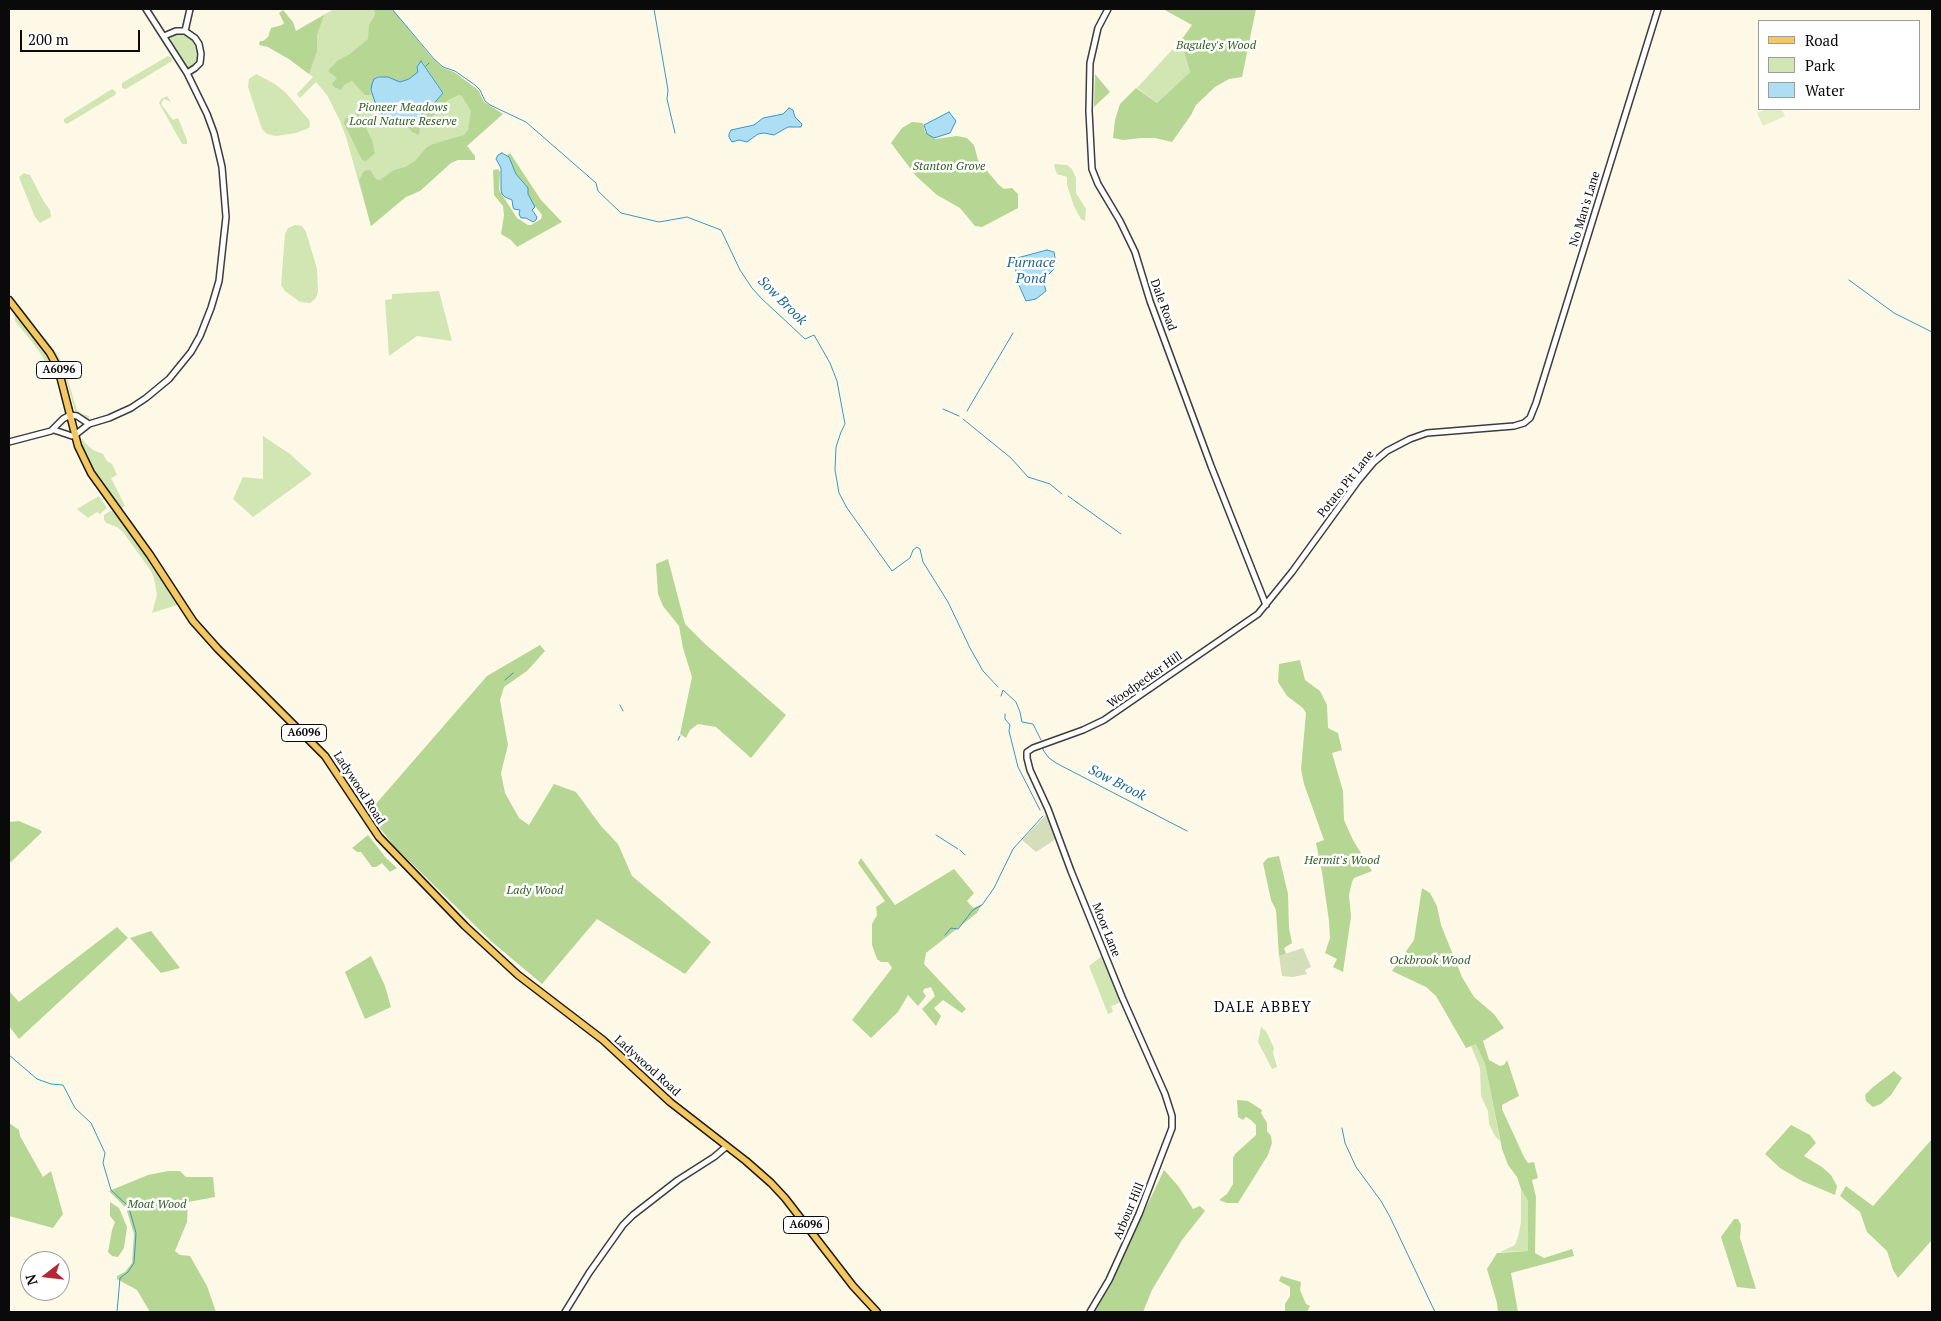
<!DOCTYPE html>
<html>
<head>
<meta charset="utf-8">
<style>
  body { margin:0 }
  #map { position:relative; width:1941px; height:1321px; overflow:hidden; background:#fef8e7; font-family:"PT Serif",serif }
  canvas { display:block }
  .frame { position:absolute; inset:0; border:10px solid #0a0a0a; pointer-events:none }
  .legend { position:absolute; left:1758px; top:20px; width:162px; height:90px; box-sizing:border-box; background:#fff; border:1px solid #9d9d9d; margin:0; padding:6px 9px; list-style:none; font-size:15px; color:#0a0a0a }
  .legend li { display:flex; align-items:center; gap:10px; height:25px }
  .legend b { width:25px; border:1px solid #9d9d9d }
  .north { position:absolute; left:20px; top:1251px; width:50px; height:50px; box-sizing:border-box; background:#fff; border:1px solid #9d9d9d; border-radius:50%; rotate:254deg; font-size:14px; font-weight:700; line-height:20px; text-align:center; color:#0a0a0a }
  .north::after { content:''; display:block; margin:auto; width:18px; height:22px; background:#b52737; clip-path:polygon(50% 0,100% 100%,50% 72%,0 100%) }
  .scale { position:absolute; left:20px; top:30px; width:120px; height:22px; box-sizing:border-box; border:2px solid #0a0a0a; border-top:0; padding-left:6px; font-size:15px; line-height:18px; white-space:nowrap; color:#0a0a0a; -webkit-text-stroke:4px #fff; paint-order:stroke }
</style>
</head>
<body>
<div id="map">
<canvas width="1941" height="1321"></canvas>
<div class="frame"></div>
<ul class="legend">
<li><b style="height:6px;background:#f5c760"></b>Road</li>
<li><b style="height:14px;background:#d1e6b3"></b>Park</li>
<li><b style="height:14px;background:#addef4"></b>Water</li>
</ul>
<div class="north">N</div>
<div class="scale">200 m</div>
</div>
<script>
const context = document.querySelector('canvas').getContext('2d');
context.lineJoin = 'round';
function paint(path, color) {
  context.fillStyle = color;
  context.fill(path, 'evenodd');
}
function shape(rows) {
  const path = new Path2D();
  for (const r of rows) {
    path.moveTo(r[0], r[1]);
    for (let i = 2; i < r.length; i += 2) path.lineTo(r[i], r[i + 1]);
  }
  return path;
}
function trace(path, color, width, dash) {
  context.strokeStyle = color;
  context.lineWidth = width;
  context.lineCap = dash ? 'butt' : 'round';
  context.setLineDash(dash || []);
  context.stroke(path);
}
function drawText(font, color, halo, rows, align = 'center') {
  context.font = font + ' "PT Serif",serif';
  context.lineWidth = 5;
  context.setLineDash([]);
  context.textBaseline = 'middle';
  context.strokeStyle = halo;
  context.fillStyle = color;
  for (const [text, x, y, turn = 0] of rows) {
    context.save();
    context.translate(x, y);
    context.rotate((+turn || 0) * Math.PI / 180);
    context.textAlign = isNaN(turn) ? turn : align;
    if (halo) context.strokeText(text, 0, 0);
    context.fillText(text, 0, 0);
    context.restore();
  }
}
const green = shape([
  [334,9,392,9,432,58,443,68,454,72,478,90,484,102,501,113,371,226,346,137,340,121,327,95,316,82,300,98,297,94,313,77,289,59,268,47],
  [179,33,191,37,199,49,198,62,194,68,190,69,185,67,170,42,171,35],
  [1182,39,1182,45,1190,72,1157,103,1137,88],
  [168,56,172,58,172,61,126,89,122,88,122,83],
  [256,74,275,84,286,93,309,120,310,123,309,128,296,133,276,136,267,134,262,129,248,87,249,79],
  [112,89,116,92,115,95,67,124,64,122,64,119],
  [167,96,171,102,164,99,161,104,173,120,178,118,187,140,187,144,182,144,159,103,161,99],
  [1055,164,1067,165,1072,169,1076,178,1076,193,1086,209,1085,221,1081,219,1074,206,1067,185,1067,177,1057,174,1054,166],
  [24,173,30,175,44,202,50,210,51,217,40,223,35,217,24,190,19,177],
  [295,225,302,226,306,232,317,269,318,291,316,298,310,303,300,302,285,291,281,285,285,234,288,228],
  [439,291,452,341,417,336,389,356,385,300,392,299,392,294],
  [20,306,58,355,65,371,77,410,80,413,89,416,89,419,75,411,65,375,57,358,39,330,18,307],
  [15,314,49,359,55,371,56,377,52,376,42,356,33,343,15,321],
  [263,436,290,454,312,474,253,517,233,499,243,477,263,479],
  [83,438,84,442,93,450,103,454,107,461,112,464,117,475,111,478,125,506,120,509,90,468,81,445],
  [99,496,107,508,100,514,97,512,88,518,77,509],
  [110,511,114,511,118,515,180,604,152,613,157,595,154,578,151,571,123,532,117,527,106,523,104,520,104,515],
  [1102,956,1122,1002,1111,1006,1113,1012,1108,1014,1089,966],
  [1261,1027,1266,1031,1274,1048,1273,1053,1277,1067,1272,1069,1258,1042],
  [1476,1043,1485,1064,1500,1141,1495,1136,1489,1124,1488,1111,1481,1096,1480,1068,1471,1046],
  [1521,1189,1528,1201,1528,1251,1500,1252,1515,1245,1518,1237,1521,1222]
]);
const forest = shape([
  [374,9,392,9,432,58,443,68,454,72,478,90,484,102,503,114,467,146,475,156,475,160,458,160,451,163,420,191,406,197,371,226,359,180,364,171,370,170,376,179,380,180,394,170,405,167,415,161,427,147,433,144,464,135,468,130,471,111,462,96,459,95,448,100,432,117,428,119,420,127,419,135,412,132,406,124,415,120,422,115,444,93,422,61,417,66,418,72,409,79,399,82,388,77,378,76,374,79,370,91,371,95,365,95,352,81,345,84,341,90,334,87,332,84,337,78,328,71,337,61,350,54,368,39,369,25,375,15],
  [1163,9,1256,9,1242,77,1229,79,1215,87,1196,105,1191,115,1172,142,1155,138,1141,138,1124,140,1113,138,1115,120,1120,104,1136,88,1157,103,1190,72,1182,45,1182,39,1192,25],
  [283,10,293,22,296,31,324,15,317,35,317,51,309,74,289,59,268,47,259,45,260,41,263,41,268,37,271,28,282,25,284,23,279,13],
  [1095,74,1110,92,1094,107],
  [354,114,358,114,360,116,372,140,375,153,366,161,362,160,344,123,345,119],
  [912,122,923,123,925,132,935,139,957,136,967,138,974,145,978,160,998,184,1004,189,1012,188,1018,194,1018,208,982,227,975,226,960,208,937,195,916,176,891,143,902,128],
  [510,153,541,200,562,222,517,247,511,240,501,234,504,215,503,206,494,195,493,170,498,169,500,172,499,190,517,218,528,225,531,225,541,219,542,215,531,201,528,194,528,188,516,174,509,157,507,155],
  [668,559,685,624,704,643,786,715,751,758,716,727,698,724,690,730,686,738,680,734,692,677,683,648,679,626,663,606,658,594,656,564],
  [540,645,545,651,527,671,504,687,500,700,508,745,501,773,505,793,519,818,529,825,554,784,576,792,601,826,618,844,632,876,711,942,685,974,597,919,542,984,491,941,394,846,368,813,487,676],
  [1300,660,1305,680,1320,691,1327,705,1328,728,1338,733,1342,750,1332,753,1343,791,1344,820,1353,840,1372,871,1354,878,1352,882,1349,895,1351,917,1343,972,1333,967,1337,959,1325,953,1330,938,1329,921,1322,872,1316,843,1324,840,1304,784,1301,769,1306,713,1303,708,1287,696,1278,682,1279,664],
  [19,821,40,830,42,832,11,862,9,861,9,822],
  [368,835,386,858,397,868,390,872,382,863,376,867,372,867,361,852,357,852,352,848],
  [1279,856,1288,894,1289,928,1292,943,1284,948,1286,954,1279,956,1276,910,1271,900,1263,863,1268,858],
  [861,858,895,905,954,869,974,893,967,901,973,908,982,904,977,913,926,953,924,964,966,1009,962,1013,943,1000,934,1008,941,1016,936,1026,922,1009,935,996,931,987,924,989,923,992,926,996,918,1006,908,995,898,1012,871,1038,852,1020,892,968,888,962,881,962,877,959,872,945,872,924,877,915,876,907,885,901,858,863],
  [1422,888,1430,893,1437,906,1441,925,1462,977,1474,997,1494,1014,1504,1028,1483,1041,1489,1060,1500,1066,1504,1065,1507,1060,1519,1096,1502,1105,1502,1109,1524,1157,1528,1163,1534,1162,1538,1178,1532,1180,1536,1197,1535,1253,1544,1258,1572,1249,1574,1256,1511,1273,1518,1312,1498,1312,1497,1303,1487,1269,1497,1253,1528,1251,1528,1201,1521,1189,1517,1177,1508,1165,1502,1149,1485,1064,1476,1044,1466,1048,1436,996,1426,987,1392,971,1414,940],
  [117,927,128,938,19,1039,9,1026,9,991,19,1002],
  [151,931,180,968,161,973,130,938],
  [371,956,385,986,391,1007,365,1019,345,972],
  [1894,1071,1902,1078,1891,1095,1881,1104,1873,1107,1866,1101,1865,1095,1873,1087],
  [1237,1100,1248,1101,1262,1110,1261,1113,1267,1123,1267,1131,1271,1136,1272,1143,1268,1155,1238,1203,1227,1203,1219,1200,1227,1194,1233,1184,1233,1158,1235,1154,1256,1135,1256,1125,1251,1120,1246,1117,1243,1120,1238,1117],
  [9,1123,19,1130,20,1136,43,1177,51,1171,63,1214,53,1228,9,1216],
  [1791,1125,1810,1135,1816,1143,1804,1156,1822,1167,1831,1175,1837,1186,1835,1195,1802,1181,1780,1168,1765,1154],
  [1932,1139,1932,1240,1898,1278,1893,1270,1887,1251,1867,1232,1860,1212,1840,1196,1846,1186,1873,1206],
  [1164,1170,1179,1187,1193,1209,1200,1206,1205,1211,1182,1240,1152,1290,1143,1312,1092,1312,1113,1277],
  [168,1171,180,1171,186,1177,213,1177,215,1197,188,1202,187,1222,175,1251,180,1255,190,1256,207,1286,216,1312,150,1312,137,1290,117,1279,117,1276,125,1272,132,1263,134,1234,126,1208,109,1191,148,1175],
  [110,1202,119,1208,127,1227,124,1248,118,1257,112,1256,108,1252,112,1230,115,1222,110,1216],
  [1734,1219,1738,1219,1741,1225,1740,1238,1756,1289,1737,1287,1721,1237],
  [1281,1276,1301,1282,1300,1290,1306,1304,1310,1306,1307,1312,1285,1312,1285,1304,1290,1296,1290,1287,1279,1281]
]);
const cemetery = shape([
  [1046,815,1056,839,1036,852,1022,840],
  [1303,948,1311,967,1305,970,1307,974,1293,977,1282,976,1279,956]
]);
const pitch = shape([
  [1766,109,1781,109,1785,116,1763,126,1757,113]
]);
const water = shape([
  [421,61,443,93,431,107,415,120,403,124,391,124,383,116,378,104,375,102,371,90,372,84,374,79,378,77,388,77,400,82,409,79,418,72,417,67,421,61],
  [789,108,793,110,795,117,802,124,801,127,788,127,774,135,764,133,758,134,747,142,739,140,732,142,729,137,729,134,731,130,754,125,763,118,783,114,789,108],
  [949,112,956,121,950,133,934,138,927,134,924,125,949,112],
  [502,153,509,157,516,174,528,188,528,194,535,207,532,210,537,217,536,220,533,222,526,218,521,218,519,214,520,210,514,209,513,207,512,200,505,197,502,194,501,190,501,168,496,159,498,155,502,153],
  [1047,250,1054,252,1056,263,1055,268,1043,280,1046,291,1036,299,1026,301,1017,281,1015,263,1017,258,1047,250]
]);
const stream = shape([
  [392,9,434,59,443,67,455,71,475,85,480,90,485,101,490,105,526,122,596,183,598,191,621,213,659,222,687,217,721,230,740,270,752,288,761,298,805,339,814,335,830,363,837,381,845,424,841,432,836,447,835,470,839,493,847,508,892,571,910,558,913,550,917,547,920,549,923,562,948,602,970,648,983,671,998,687],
  [654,9,668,90,667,99,675,133],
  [426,66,429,63],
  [1849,280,1894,313,1932,332],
  [943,409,959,416],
  [967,411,1013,333],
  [963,419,1011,458,1028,477,1050,484,1062,494],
  [1068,496,1121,534],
  [505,680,513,673],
  [1001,696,1003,690,1016,702,1020,712,1022,722,1033,724,1041,740],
  [620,705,623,711],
  [1005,714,1005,719,1010,725,1009,731,1018,767,1040,810],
  [678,740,680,736],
  [1043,747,1043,750,1049,758,1056,763,1187,831],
  [936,835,958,849],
  [960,850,965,855],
  [945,935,951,928,958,929,973,910,982,905,994,888,1013,849,1043,816],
  [9,1055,37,1079,51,1084,63,1085,75,1108,91,1123,105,1153,103,1163,111,1190,128,1206,131,1215,136,1233,134,1263,128,1272,120,1278,117,1312],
  [1342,1128,1345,1143,1356,1167,1381,1201,1390,1217,1435,1312]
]);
const tertiary = shape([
  [1108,9,1098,28,1090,63,1089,111,1092,169,1098,184,1120,221,1135,252,1150,301,1211,466,1266,605],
  [185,31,190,9],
  [164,36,176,31,185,31,195,38,199,44,201,54,200,63,195,68,187,73],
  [54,430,72,436,75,435,89,424,109,418,131,408,146,398,169,379,191,352,200,336,211,308,219,281,226,217,222,167,214,133,207,114,187,73,146,9],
  [9,442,51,431,63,419,70,415,77,416,89,424],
  [565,1312,589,1273,623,1225,633,1215,678,1180,714,1157,727,1146],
  [1090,1312,1109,1280,1139,1214,1172,1128,1172,1116,1165,1094,1122,997,1071,871,1048,809,1030,770,1027,758,1027,752,1033,748,1083,730,1104,720,1258,614,1292,572,1358,481,1374,462,1387,451,1410,439,1427,433,1514,426,1524,423,1530,418,1536,403,1658,9]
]);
const primary = shape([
  [9,300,50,353,58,368,78,446,91,473,150,555,193,621,218,649,325,756,379,837,465,926,518,975,603,1040,670,1102,746,1161,771,1183,785,1198,853,1286,877,1312]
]);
const shields = [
  [59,370,45],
  [304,733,45],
  [806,1225,45]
];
const shieldNames = [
  ["A6096",59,370],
  ["A6096",304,733],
  ["A6096",806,1225]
];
const parkNames = [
  ["Baguley's Wood",1216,46],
  ["Pioneer Meadows",403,108],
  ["Local Nature Reserve",403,122],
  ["Stanton Grove",949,167],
  ["Hermit's Wood",1342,861],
  ["Lady Wood",535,891],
  ["Ockbrook Wood",1430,961],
  ["Moat Wood",157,1205]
];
const streetNames = [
  ["No Man's Lane",1585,209,-73],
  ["Dale Road",1163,305,70],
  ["Potato Pit Lane",1346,484,-51],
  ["Woodpecker Hill",1145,680,-35],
  ["Ladywood Road",359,788,57],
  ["Moor Lane",1106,930,68],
  ["Ladywood Road",647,1066,42],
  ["Arbour Hill",1129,1211,-67]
];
const waterNames = [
  ["Furnace",1031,263],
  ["Pond",1031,279],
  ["Sow Brook",782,301,45],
  ["Sow Brook",1117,783,27]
];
const quarterNames = [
  ["DALE ABBEY",1263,1008]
];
paint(green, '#d1e6b3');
paint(forest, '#b6d793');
paint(cemetery, '#d4debb');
paint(pitch, '#e2eec4');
paint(water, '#addef4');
trace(water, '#3798c9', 1);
trace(stream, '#3798c9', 1);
trace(tertiary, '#3d3d3d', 8);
trace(primary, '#1b1b1b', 9);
trace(tertiary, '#fff', 5);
trace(primary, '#f5c760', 6);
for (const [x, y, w] of shields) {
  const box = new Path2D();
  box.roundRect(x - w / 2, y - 8.5, w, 17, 4);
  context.fillStyle = '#fff';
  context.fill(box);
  trace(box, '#0a0a0a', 1);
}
drawText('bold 11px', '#0a0a0a', null, shieldNames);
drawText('italic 12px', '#2f5e1d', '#fff', parkNames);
drawText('12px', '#0a0a0a', '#fff', streetNames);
drawText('italic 14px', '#186796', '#fff', waterNames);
context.letterSpacing = '1px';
drawText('15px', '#0a0a0a', '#fff', quarterNames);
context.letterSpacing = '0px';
</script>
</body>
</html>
